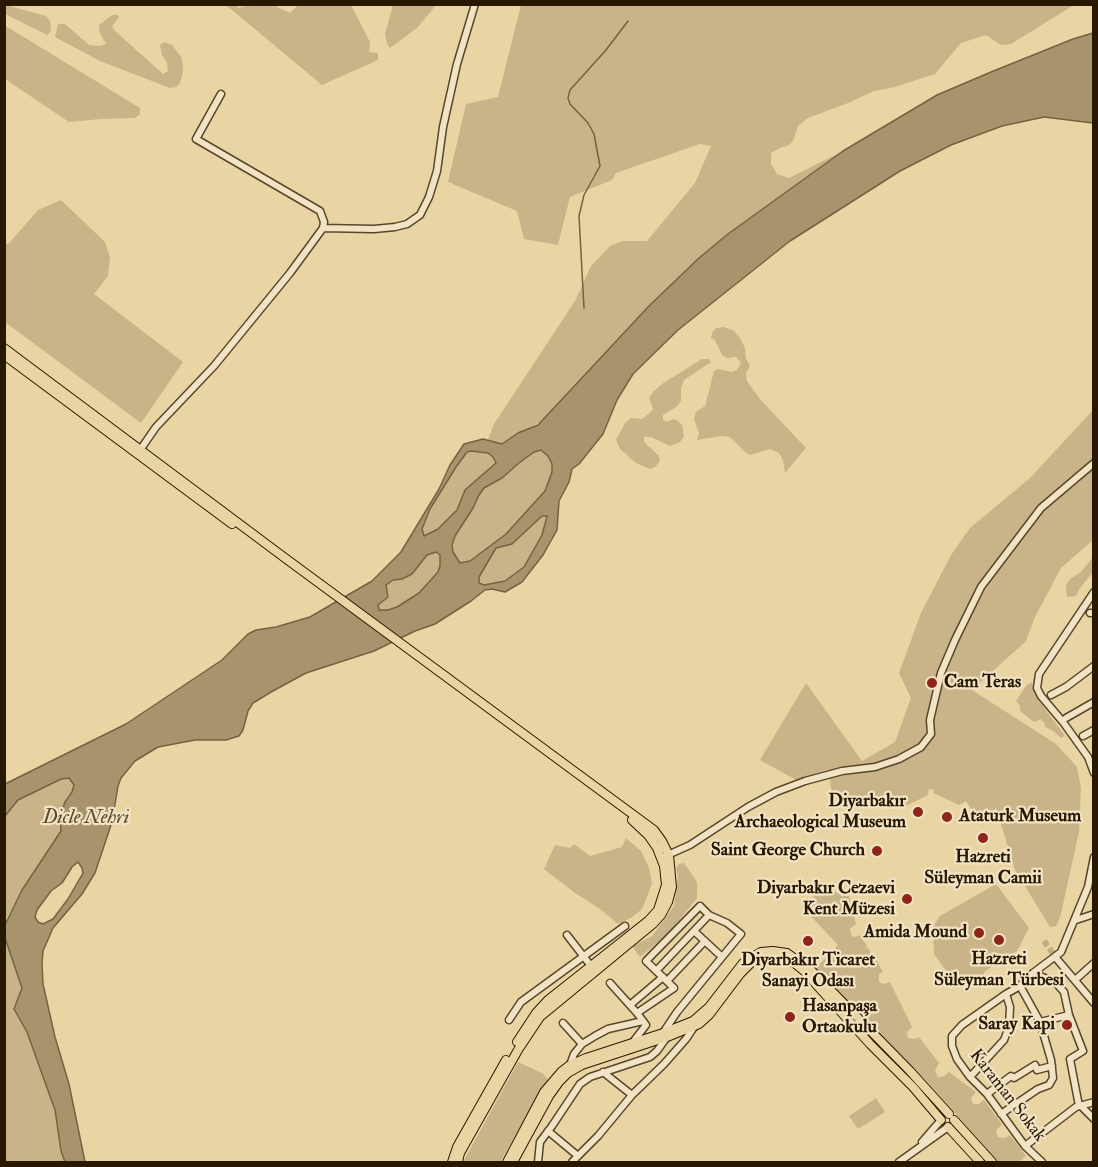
<!DOCTYPE html>
<html>
<head>
<meta charset="utf-8">
<style>
  body { margin:0 }
  #map { position:relative; width:1098px; height:1167px; overflow:hidden; background:#e9d4a4; font-family:"IM FELL Double Pica",serif }
  canvas { display:block }
  .frame { position:absolute; inset:0; border:6px solid #281701; pointer-events:none }
</style>
</head>
<body>
<div id="map">
<canvas width="1098" height="1167"></canvas>
<div class="frame"></div>
</div>
<script>
const context = document.querySelector('canvas').getContext('2d');
context.lineJoin = 'round';
function paint(path, color) {
  context.fillStyle = color;
  context.fill(path, 'evenodd');
}
function shape(rows) {
  const path = new Path2D();
  for (const r of rows) {
    path.moveTo(r[0], r[1]);
    for (let i = 2; i < r.length; i += 2) path.lineTo(r[i], r[i + 1]);
  }
  return path;
}
function trace(path, color, width, dash) {
  context.strokeStyle = color;
  context.lineWidth = width;
  context.lineCap = dash ? 'butt' : 'round';
  context.setLineDash(dash || []);
  context.stroke(path);
}
function drawText(font, color, halo, rows, align = 'center') {
  context.font = font + ' "IM FELL Double Pica",serif';
  context.lineWidth = 4.5;
  context.setLineDash([]);
  context.textBaseline = 'middle';
  context.strokeStyle = halo;
  context.fillStyle = color;
  for (const [text, x, y, turn = 0] of rows) {
    context.save();
    context.translate(x, y);
    context.rotate((+turn || 0) * Math.PI / 180);
    context.textAlign = isNaN(turn) ? turn : align;
    if (halo) context.strokeText(text, 0, 0);
    context.fillText(text, 0, 0);
    context.restore();
  }
}
const green = shape([
  [6,5,46,16,50,21,51,31,47,35,5,14],
  [226,5,235,5,239,8,248,5,273,5,290,13,298,5,351,5,370,42,369,52,378,53,378,60,322,85],
  [393,5,435,5,432,10,417,28,390,48,387,44,385,34],
  [521,5,1074,5,1011,44,1001,45,986,35,961,43,935,74,895,87,874,91,848,103,808,118,798,126,793,141,789,145,780,148,771,153,771,164,777,174,789,178,843,151,728,234,699,258,649,306,543,420,502,444,488,440,494,424,575,301,591,266,610,246,623,241,647,241,695,183,711,146,700,144,616,173,612,180,570,197,558,245,524,239,517,211,448,182,466,104,498,97],
  [112,15,118,15,119,17,112,26,114,30,163,74,168,71,167,63,162,55,160,45,164,42,172,45,182,58,183,71,180,83,176,87,170,88,100,61,55,37,58,24,65,24,89,45,100,46,106,44,99,31,99,25],
  [4,25,140,108,140,114,135,118,101,119,69,122,5,79],
  [61,200,105,242,110,257,108,276,94,294,183,362,141,423,5,322,5,245,10,242,38,210],
  [724,327,734,331,740,338,745,348,746,359,750,366,746,373,747,381,759,398,806,448,785,473,783,460,779,453,770,449,750,455,745,452,730,437,722,436,697,440,699,433,694,419,696,412,705,406,714,371,718,369,731,372,737,370,741,363,736,357,727,358,722,355,715,340,711,338,712,333,716,328],
  [702,359,709,359,711,362,684,380,681,388,681,401,676,407,663,415,663,420,667,422,673,419,677,420,682,425,684,437,680,442,670,446,651,437,644,437,644,442,659,456,660,461,655,467,650,469,636,463,620,449,616,440,625,423,631,418,642,419,652,411,653,408,649,398,653,392,662,384],
  [1093,410,1093,540,1061,568,1034,619,1026,641,972,690,1056,744,1077,767,1081,788,1079,832,1060,918,1056,926,1050,927,1015,870,996,808,978,820,966,801,959,805,933,793,934,790,929,789,928,795,904,807,849,806,831,789,829,769,796,780,760,760,806,683,862,761,895,742,911,698,899,673,921,613,951,555,970,528,1030,478],
  [541,450,548,456,552,464,552,472,545,491,506,534,470,561,459,563,453,552,452,545,455,536,473,508,479,495,484,488,502,478,519,463,534,452],
  [471,451,488,453,493,457,496,463,465,490,457,510,442,526,424,536,422,529,430,509,456,467,467,452],
  [546,515,542,535,531,557,518,573,505,581,484,585,479,583,479,577,496,548,512,544,542,516],
  [436,552,440,555,440,566,438,572,419,593,397,607,388,610,379,610,377,605,388,597,386,585,393,580,402,579,412,574,427,555],
  [1093,557,1093,572,1080,588,1076,596,1067,597,1066,585,1070,579,1081,572],
  [1032,682,1034,691,1039,701,1065,736,1061,738,1052,730,1045,727,1045,724,1041,719,1034,722,1020,711,1020,706,1016,701,1026,686],
  [69,778,74,785,72,792,65,802,60,817,61,831,54,844,35,869,7,918,5,925,5,816,18,800,61,779],
  [626,838,641,851,649,868,652,884,642,909,631,918,618,924,600,909,575,893,544,869,555,845,570,848,574,844,590,856,622,847],
  [684,863,697,882,697,898,668,934,640,957,632,946,652,936,674,906,678,876,676,868,679,864],
  [823,884,842,896,849,896,856,924,850,929,851,935,854,937,860,935,867,946,865,948,868,948,875,959,874,960,877,961,883,972,879,974,879,982,883,984,890,982,912,1027,907,1032,908,1038,915,1039,919,1037,939,1063,935,1071,938,1077,944,1076,949,1072,976,1092,971,1098,973,1104,979,1104,984,1100,1002,1124,996,1131,998,1137,1005,1138,1010,1135,1026,1156,1019,1162,998,1162,930,1085,815,969,838,945,807,912,816,901,813,897,816,893,820,897,825,890,822,886],
  [996,884,1029,928,1017,951,985,971,979,984,953,980,934,954,933,927,940,916],
  [4,935,22,988,20,999,15,1004,16,1013,27,1032,55,1110,61,1151,65,1162,5,1162],
  [518,1062,542,1073,548,1079,500,1162,463,1162],
  [876,1098,885,1112,858,1129,849,1116]
]);
const water = shape([
  [1093,33,1093,123,1044,117,1002,126,951,145,900,171,790,241,678,330,633,374,617,400,603,434,579,464,572,469,569,482,559,501,557,530,543,555,522,582,505,592,492,589,485,590,471,601,435,624,415,631,374,651,306,673,271,692,253,703,248,711,243,730,239,736,226,740,195,740,158,747,135,761,121,778,118,786,112,822,95,873,82,894,53,928,43,951,42,964,43,984,55,1037,69,1084,85,1162,65,1162,61,1151,55,1110,27,1032,14,1009,22,988,4,935,5,925,22,890,61,831,60,817,65,802,72,792,74,785,69,778,61,779,18,800,5,816,5,784,126,724,222,660,248,634,256,630,276,627,310,617,372,581,401,552,439,489,450,465,464,444,483,439,502,444,518,433,538,425,649,306,699,258,728,234,843,151,937,95,991,72,1073,39,1093,33],
  [541,450,548,456,552,464,552,472,545,491,506,534,470,561,460,563,453,552,452,545,455,536,473,508,479,495,484,488,502,478,519,463,534,452,541,450],
  [471,451,488,453,493,457,496,463,465,490,457,510,438,529,424,536,422,529,430,509,456,467,467,452,471,451],
  [542,516,547,516,542,535,524,567,505,581,484,585,479,583,479,577,496,548,512,544,542,516],
  [436,552,440,555,440,566,438,572,419,593,397,607,388,610,379,610,378,605,388,597,386,585,393,580,402,579,412,574,427,555,436,552],
  [78,862,82,868,83,873,68,899,53,919,43,924,38,922,35,917,37,910,51,891,62,883,72,867,78,862]
]);
const stream = shape([
  [584,308,579,216,584,195,600,166,594,134,588,123,570,104,568,98,570,90,606,50,628,21]
]);
const minorTunnel = shape([
  [1044,941,1056,958]
]);
const minor = shape([
  [323,228,374,229,395,227,407,224,420,215,429,197,437,171,443,127,457,64,475,4],
  [138,453,156,427,214,366,290,273,323,228,324,222,320,211,196,139,221,94],
  [1094,592,1039,674,1037,688,1041,696,1063,722,1088,757,1094,773],
  [1090,613,1094,613],
  [1051,695,1066,687,1094,666],
  [1066,718,1094,702],
  [1083,736,1094,730],
  [661,858,690,845,748,807,776,792,805,781,842,771,875,767,899,759,921,747,931,734,930,720,941,673,955,640,981,587,1041,508,1094,463],
  [1076,920,1094,914],
  [694,931,722,957],
  [567,935,591,966],
  [1056,958,1094,1003],
  [656,971,709,915],
  [1033,973,1056,983,1064,992,1069,1015,1083,1051,1070,1059,1079,1106],
  [1075,980,1094,963],
  [667,981,705,941],
  [610,983,637,1013,646,1025,633,1042],
  [630,1005,663,977],
  [637,1013,674,988,646,961,700,906,709,915,727,923,741,934,677,1012,663,1033],
  [509,1020,521,1002,625,926],
  [1040,1022,1069,1015],
  [563,1023,582,1044],
  [570,1065,574,1054,582,1044,595,1036,608,1029,643,1021],
  [603,1072,632,1095],
  [970,1077,1004,1040,1009,1027,1010,1007,1006,994],
  [987,1094,1011,1076,1014,1078,1035,1065,1037,1070,1052,1066],
  [1081,1106,1094,1119],
  [1001,1114,1038,1089,1049,1085,1053,1078,1051,1060,1040,1022,1020,986],
  [548,1131,578,1156],
  [922,1142,941,1120],
  [1025,1146,1076,1107,1094,1102],
  [538,1162,540,1142,552,1126,580,1084,590,1077,650,1057,657,1051,667,1037],
  [572,1162,598,1136,632,1095,664,1064,686,1039,694,1027],
  [899,1162,948,1127],
  [1042,1162,1025,1146,987,1094,970,1077,957,1059,952,1046,952,1036,962,1025,1006,994,1020,986,1033,973,1061,952,1088,887,1094,857]
]);
const major = shape([
  [4,348,285,558,654,830,662,841,669,855,672,887,668,902,661,915,653,924,540,1017,518,1050,460,1153,458,1162],
  [4,355,232,524],
  [517,1042,536,1013,548,1000,648,921,658,910,666,885,664,866,657,848,648,835,632,820],
  [954,1120,992,1162],
  [948,1127,980,1162],
  [452,1162,457,1147,506,1060],
  [507,1162,544,1092,561,1072,570,1065,586,1058,663,1033,693,1021,709,1007,743,963,761,952,773,951,787,953,811,970,910,1071,949,1114],
  [513,1162,549,1096,559,1082,568,1073,582,1065,667,1037,699,1024,709,1015,740,974,751,963,761,958,773,956,793,962,804,971,870,1044,913,1087,941,1120]
]);
const markers = [
  [932,683,6,"#8f2418"],
  [918,812,6,"#8f2418"],
  [947,817,6,"#8f2418"],
  [983,838,6,"#8f2418"],
  [877,851,6,"#8f2418"],
  [907,899,6,"#8f2418"],
  [979,933,6,"#8f2418"],
  [999,940,6,"#8f2418"],
  [808,941,6,"#8f2418"],
  [790,1017,6,"#8f2418"],
  [1067,1025,6,"#8f2418"]
];
const poiNames = [
  ["Cam Teras",944,683,"left"],
  ["Diyarbakır",906,802],
  ["Archaeological Museum",906,823],
  ["Ataturk Museum",959,817,"left"],
  ["Saint George Church",865,851],
  ["Hazreti",983,858,"center"],
  ["Süleyman Camii",983,879,"center"],
  ["Diyarbakır Cezaevi",895,889],
  ["Kent Müzesi",895,910],
  ["Amida Mound",967,933],
  ["Hazreti",999,960,"center"],
  ["Süleyman Türbesi",999,981,"center"],
  ["Diyarbakır Ticaret",808,961,"center"],
  ["Sanayi Odası",808,982,"center"],
  ["Hasanpaşa",802,1007,"left"],
  ["Ortaokulu",802,1028,"left"],
  ["Saray Kapi",1055,1025]
];
const streetNames = [
  ["Karaman Sokak",1007,1096,52]
];
const waterNames = [
  ["Dicle Nehri",86,819]
];
paint(green, '#c8b488');
paint(water, '#a7946d');
trace(water, '#746242', 1.5);
trace(stream, '#746242', 1.5);
trace(minorTunnel, '#c2ae83', 6, [6, 3]);
trace(minor, '#58462a', 9);
trace(major, '#281701', 10);
trace(minor, '#f1e3c4', 6);
trace(major, '#e9d4a4', 8);
for (const [x, y, r, color] of markers) {
  const dot = new Path2D();
  dot.arc(x, y, r, 0, 2 * Math.PI);
  context.fillStyle = color;
  context.fill(dot);
  trace(dot, '#f1e3c4', 2);
}
drawText('bold 18px', '#281701', '#f1e3c4', poiNames, 'right');
drawText('18px', '#281701', '#f1e3c4', streetNames);
drawText('italic 20px', '#5b492c', '#f1e3c4', waterNames);
</script>
</body>
</html>
